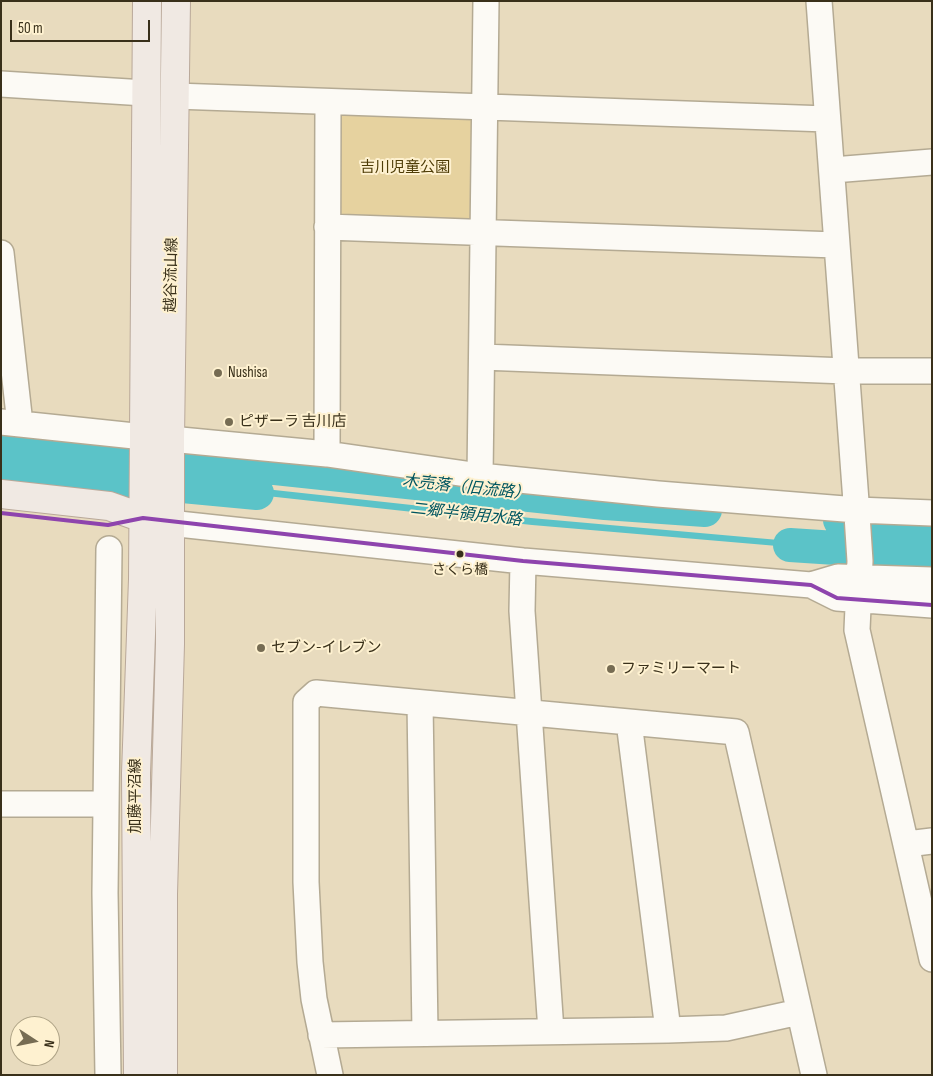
<!DOCTYPE html>
<html>
<head>
<meta charset="utf-8">
<style>
  body { margin:0 }
  #map { position:relative; width:933px; height:1076px; overflow:hidden; background:#e8dbbe; font-family:"Sofia Sans Condensed",sans-serif }
  canvas { display:block }
  .frame { position:absolute; inset:0; border:2px solid #39301a; pointer-events:none }
  .north { position:absolute; left:10px; top:1016px; width:50px; height:50px; box-sizing:border-box; background:#fef1d0; border:1px solid #afa487; border-radius:50%; rotate:101deg; font-size:14px; font-weight:700; line-height:20px; text-align:center; color:#39301a }
  .north::after { content:''; display:block; margin:auto; width:18px; height:22px; background:#766c53; clip-path:polygon(50% 0,100% 100%,50% 72%,0 100%) }
  .scale { position:absolute; left:10px; top:20px; width:140px; height:22px; box-sizing:border-box; border:2px solid #39301a; border-top:0; padding-left:6px; font-size:15px; line-height:18px; white-space:nowrap; color:#39301a; -webkit-text-stroke:4px #fef1d0; paint-order:stroke }
</style>
</head>
<body>
<div id="map">
<canvas width="933" height="1076"></canvas>
<div class="frame"></div>
<div class="north">N</div>
<div class="scale">50 m</div>
</div>
<script>
const context = document.querySelector('canvas').getContext('2d');
context.lineJoin = 'round';
function paint(path, color) {
  context.fillStyle = color;
  context.fill(path, 'evenodd');
}
function shape(rows) {
  const path = new Path2D();
  for (const r of rows) {
    path.moveTo(r[0], r[1]);
    for (let i = 2; i < r.length; i += 2) path.lineTo(r[i], r[i + 1]);
  }
  return path;
}
function trace(path, color, width, dash) {
  context.strokeStyle = color;
  context.lineWidth = width;
  context.lineCap = dash ? 'butt' : 'round';
  context.setLineDash(dash || []);
  context.stroke(path);
}
function drawText(font, color, halo, rows, align = 'center') {
  context.font = font + ' "Sofia Sans Condensed","Noto Sans JP",sans-serif';
  context.lineWidth = 4;
  context.setLineDash([]);
  context.textBaseline = 'middle';
  context.strokeStyle = halo;
  context.fillStyle = color;
  for (const [text, x, y, turn = 0] of rows) {
    context.save();
    context.translate(x, y);
    context.rotate((+turn || 0) * Math.PI / 180);
    context.textAlign = isNaN(turn) ? turn : align;
    if (halo) context.strokeText(text, 0, 0);
    context.fillText(text, 0, 0);
    context.restore();
  }
}
const green = shape([
  [342,112,468,116,475,125,474,218,467,224,342,219,336,214,335,117]
]);
const water = shape([
  [1,466,104,474,98,481,1,473],
  [210,483,531,518,835,545,836,551,532,525,212,490],
  [882,549,932,550,932,556,882,555]
]);
const river = shape([
  [1,439,605,503,705,510],
  [1,469,257,493],
  [840,520,932,526],
  [790,545,882,551,932,552]
]);
const minor = shape([
  [819,1,857,515,860,561,857,630,932,959],
  [1,84,145,93],
  [175,96,827,119],
  [833,170,932,162],
  [327,227,836,245],
  [1,253,20,424],
  [482,357,846,371,932,371],
  [1,422,144,437],
  [170,439,327,454,480,476,658,494,857,510,932,513],
  [327,454,328,102],
  [480,476,486,1],
  [169,523,523,561,811,585,838,577,932,580],
  [523,561,522,611,551,1031],
  [811,585,837,598,932,605],
  [420,703,425,1032],
  [1,804,106,804],
  [907,844,932,841],
  [799,1012,726,1028,668,1030,629,722,736,732,814,1075],
  [321,1035,668,1030],
  [108,1075,105,893,109,549],
  [330,1075,314,999,310,962,306,882,306,702,316,693,629,722]
]);
const major = shape([
  [1,494,109,506,143,518,160,521],
  [138,1075,136,773,143,579,147,1],
  [163,1075,163,894,170,644,170,439,176,1]
]);
const bus1 = shape([
  [1,513,108,525,143,518,523,561,811,585,837,598,932,605]
]);
const markers = [
  [218,373,5,"#766c53"],
  [229,422,5,"#766c53"],
  [460,554,4.5,"#39301a"],
  [261,648,5,"#766c53"],
  [611,669,5,"#766c53"]
];
const busNames = [
  ["さくら橋",460,570]
];
const parkNames = [
  ["吉川児童公園",405,168]
];
const streetNames = [
  ["越谷流山線",172,275,-89],
  ["加藤平沼線",136,796,-90]
];
const poiNames = [
  ["Nushisa",228,373],
  ["ピザーラ 吉川店",239,422],
  ["セブン-イレブン",271,648],
  ["ファミリーマート",621,669]
];
const waterNames = [
  ["木売落（旧流路）",466,488,6],
  ["二郷半領用水路",466,515,6]
];
paint(green, '#e6d29f');
paint(water, '#5bc3c8');
trace(river, '#5bc3c8', 34);
trace(minor, '#b4aa93', 28);
trace(major, '#b9a899', 30);
trace(minor, '#fcfaf5', 25);
trace(major, '#f0e9e3', 28);
trace(bus1, '#8e44ad', 4);
for (const [x, y, r, color] of markers) {
  const dot = new Path2D();
  dot.arc(x, y, r, 0, 2 * Math.PI);
  context.fillStyle = color;
  context.fill(dot);
  trace(dot, '#fef1d0', 2);
}
drawText('14px', '#39301a', '#fef1d0', busNames);
drawText('15px', '#4f3d07', '#fef1d0', parkNames);
drawText('15px', '#39301a', '#fef1d0', streetNames);
drawText('15px', '#39301a', '#fef1d0', poiNames, 'left');
drawText('italic 16px', '#005660', '#fef1d0', waterNames);
</script>
</body>
</html>
